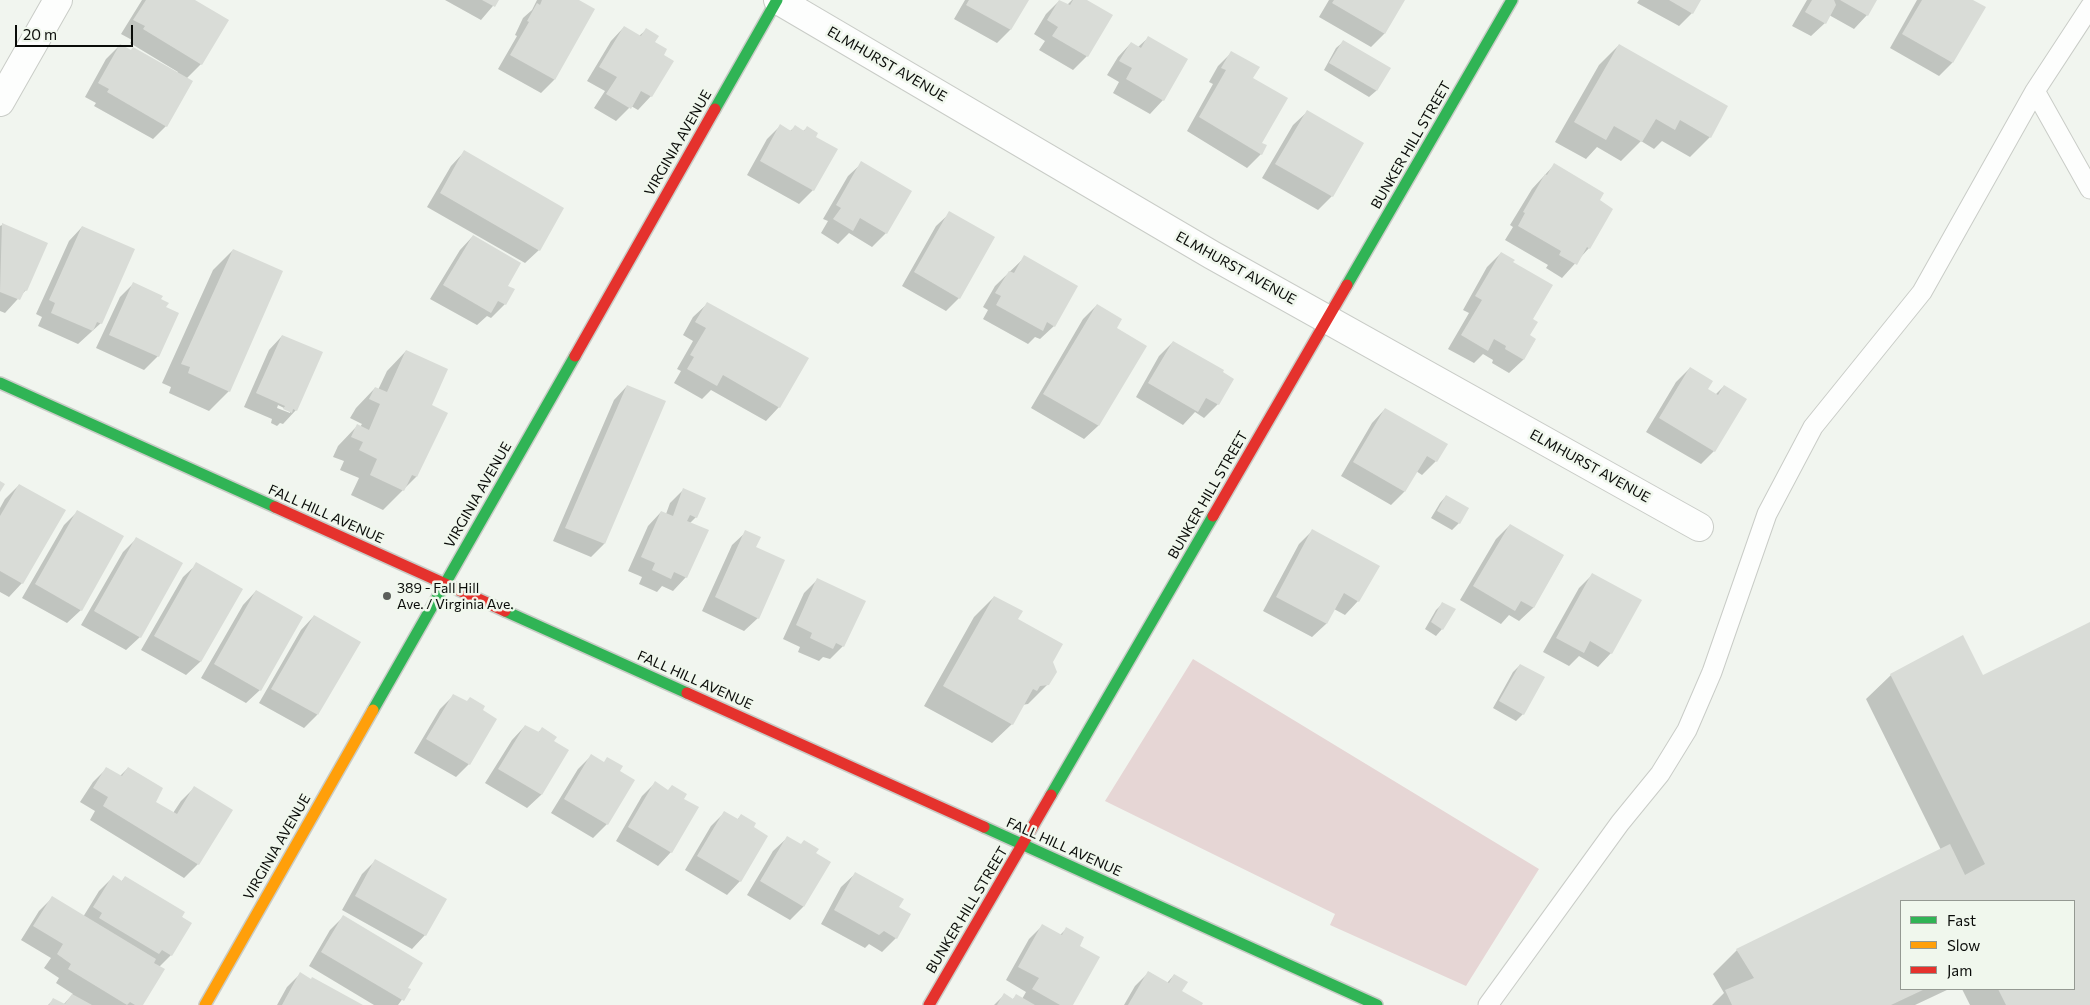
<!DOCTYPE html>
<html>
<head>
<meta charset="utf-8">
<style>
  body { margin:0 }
  #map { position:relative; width:2090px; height:1005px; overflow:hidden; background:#f1f5ef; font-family:Commissioner,sans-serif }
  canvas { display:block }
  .legend { position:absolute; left:1900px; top:900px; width:175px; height:90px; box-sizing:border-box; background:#f0f7ed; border:1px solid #949992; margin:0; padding:6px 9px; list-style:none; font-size:15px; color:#0a0c09 }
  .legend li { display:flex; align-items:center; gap:10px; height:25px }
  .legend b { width:25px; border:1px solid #949992 }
  .scale { position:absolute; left:15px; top:25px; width:118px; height:22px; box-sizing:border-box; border:2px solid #0a0c09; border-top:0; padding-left:6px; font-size:15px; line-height:18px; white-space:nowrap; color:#0a0c09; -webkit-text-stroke:4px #f0f7ed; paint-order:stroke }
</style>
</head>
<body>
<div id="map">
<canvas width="2090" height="1005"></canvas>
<ul class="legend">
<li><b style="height:6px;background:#30b455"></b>Fast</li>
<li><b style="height:6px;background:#ff9f0a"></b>Slow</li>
<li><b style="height:6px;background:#e5322d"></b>Jam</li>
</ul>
<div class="scale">20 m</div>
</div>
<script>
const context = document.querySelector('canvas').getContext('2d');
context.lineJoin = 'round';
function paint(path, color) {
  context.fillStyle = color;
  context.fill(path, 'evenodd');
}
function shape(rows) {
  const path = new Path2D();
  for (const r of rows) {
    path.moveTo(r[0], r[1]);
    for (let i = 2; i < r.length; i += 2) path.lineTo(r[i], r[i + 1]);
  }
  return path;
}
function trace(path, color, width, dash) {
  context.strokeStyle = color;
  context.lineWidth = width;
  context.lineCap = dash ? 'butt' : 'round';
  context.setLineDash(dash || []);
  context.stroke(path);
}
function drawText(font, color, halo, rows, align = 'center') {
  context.font = font + ' Commissioner,sans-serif';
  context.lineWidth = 5;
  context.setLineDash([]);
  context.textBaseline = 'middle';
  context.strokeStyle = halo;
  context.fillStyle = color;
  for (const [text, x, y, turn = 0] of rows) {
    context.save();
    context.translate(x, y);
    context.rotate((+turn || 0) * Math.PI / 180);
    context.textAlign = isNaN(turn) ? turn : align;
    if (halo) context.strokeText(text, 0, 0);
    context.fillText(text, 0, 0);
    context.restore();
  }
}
const green = shape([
  [1193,659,1539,869,1466,986,1330,925,1335,914,1105,801]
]);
const shadow = shape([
  [142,0,192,0,201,64,186,79,166,126,153,139,94,106,96,103,85,97,106,59,120,45,177,74,178,72,130,43,132,40,121,34],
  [445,0,498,0,481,20],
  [537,0,576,0,554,80,541,93,498,69,517,36,515,35,523,18,532,10],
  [965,0,1027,0,1010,30,997,43,954,19],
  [1072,0,1084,0,1111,15,1087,56,1073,70,1039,50,1045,41,1034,34,1046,14,1059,1,1067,5],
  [1329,0,1404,0,1384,34,1371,47,1319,17],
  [1639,0,1700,0,1692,13,1679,26,1637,3],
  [1807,0,1876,0,1867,15,1854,29,1829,15,1825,23,1811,36,1792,26],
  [1917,0,1970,0,1952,63,1939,76,1890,48],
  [624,27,639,36,646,30,653,42,651,96,638,110,631,106,616,121,594,108,605,91,587,81,611,41],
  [1148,38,1163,100,1150,114,1113,93,1119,82,1107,75,1118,57,1131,43,1138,47],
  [1343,42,1389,69,1376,91,1369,97,1324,70,1336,48],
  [1619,45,1710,137,1690,157,1662,141,1654,149,1641,141,1621,161,1597,147,1586,159,1555,142,1599,65],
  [1232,52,1252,79,1261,143,1261,154,1247,168,1187,131,1213,84,1209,82,1218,66],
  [1307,112,1332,196,1318,210,1262,178,1293,125],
  [780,126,790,131,795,127,803,131,807,128,814,137,813,190,799,204,747,175,767,139],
  [464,152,539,250,525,263,427,207,451,166],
  [862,163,886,233,872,247,849,233,838,244,821,233,828,221,823,219,848,176],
  [1554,165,1598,201,1589,248,1562,278,1546,268,1548,265,1505,240,1513,227,1510,225,1532,189],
  [950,213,959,298,946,311,902,286,936,226],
  [2,225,46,244,26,290,5,313,0,311,0,226],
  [82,227,101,323,78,344,38,326,42,317,36,314,69,241],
  [473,236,506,286,513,290,505,304,491,318,487,316,477,325,430,299,460,250],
  [233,250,229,391,209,411,169,393,171,387,162,383,213,270],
  [1501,253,1511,262,1531,319,1528,336,1535,340,1523,360,1509,373,1492,363,1493,360,1483,354,1474,363,1448,349,1469,313,1463,310,1487,267],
  [1025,257,1054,326,1040,339,1035,337,1028,344,983,319,988,310,983,307,995,286],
  [133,284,160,300,164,308,158,356,144,370,96,348,120,297],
  [707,304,779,407,766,421,711,390,702,399,674,383,681,371,677,369,693,341,683,335,693,317],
  [1097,305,1115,329,1145,346,1098,426,1084,439,1031,408,1083,319],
  [282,336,296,410,283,424,280,423,277,426,271,423,272,419,244,407,269,350],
  [278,405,290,411,290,413,277,408],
  [1173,342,1221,373,1218,404,1204,418,1195,412,1183,425,1136,397,1159,356],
  [406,351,430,406,416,477,383,510,351,495,359,478,340,470,344,461,333,457,338,446,357,426,360,427,362,424,350,418,356,408,375,388,378,390,387,371],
  [1690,368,1706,390,1715,395,1724,386,1714,451,1701,464,1646,432,1676,382],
  [627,386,604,544,591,557,553,541,614,400],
  [1385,409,1436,461,1422,475,1416,471,1404,492,1391,505,1341,476,1372,423],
  [19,485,22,583,9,597,0,592,0,508,5,499],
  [683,490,696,517,690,523,686,577,673,591,662,586,657,592,639,584,642,577,628,571,648,526,661,512,666,514,670,503],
  [1446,496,1459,523,1452,530,1431,518,1440,503],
  [78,511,81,610,67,623,22,598,64,525],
  [1510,525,1563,556,1533,608,1519,621,1509,615,1501,624,1460,600,1496,539],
  [1312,531,1358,601,1345,615,1334,609,1326,624,1312,637,1263,611,1299,544],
  [746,532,755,547,758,618,744,631,702,611,732,545],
  [137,538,140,637,126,650,81,625,123,552],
  [197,564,242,589,200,662,186,675,141,650,183,577],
  [1593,574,1611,653,1598,667,1579,656,1569,666,1543,652,1579,588],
  [817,580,843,646,830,659,823,657,819,661,798,652,800,647,783,639,804,593],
  [256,591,260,690,246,703,201,678,243,605],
  [994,597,1017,620,1052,662,1048,684,1028,704,1022,705,1012,724,992,743,924,706,974,617],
  [1443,603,1442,629,1436,636,1425,629,1436,610],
  [314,616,317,715,304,728,259,703,301,630],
  [2090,624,2090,1005,1970,1005,1962,989,2074,989,2074,901,1901,901,1901,989,1949,989,1915,1005,1712,1005,1724,993,1713,974,1737,950,1941,850,1866,699,1891,675,1983,677],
  [1520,665,1523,714,1516,721,1493,708,1513,672],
  [453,696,469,764,456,777,414,753,440,709],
  [525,726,537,733,542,729,552,742,567,750,541,795,527,808,485,783,512,740],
  [591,756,607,824,593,838,551,813,578,769],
  [107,768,120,776,128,768,154,802,173,813,181,801,194,788,231,810,198,864,184,878,90,820,95,811,80,802,93,782],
  [655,783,682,799,671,852,658,866,616,841,642,796],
  [724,813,737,820,741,815,752,828,740,881,727,895,685,870,711,826],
  [787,838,829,862,803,907,790,920,747,895,773,851],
  [376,860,425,935,412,949,342,910,362,874],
  [855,874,897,907,896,938,882,952,869,944,865,948,821,924,841,887],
  [113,877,121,882,125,877,190,923,171,955,159,967,141,1005,48,1005,54,999,63,1005,73,994,56,983,59,978,44,968,51,958,21,940,39,911,52,898,83,917,99,891],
  [344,916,409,990,398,1005,374,1005,309,966,330,930],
  [1042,926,1060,935,1066,929,1078,946,1071,1005,994,1005,1004,995,1012,1000,1016,996,1022,999,1026,992,1006,980,1029,939],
  [1149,972,1167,983,1174,975,1181,991,1200,1005,1124,1005,1135,986],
  [300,974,360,1005,277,1005,287,987]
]);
const building = shape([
  [146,0,195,0,229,20,202,65,143,29,145,26,133,20],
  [482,0,499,0,495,7],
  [542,0,579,0,595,9,555,80,510,55,529,22,527,21,537,3,540,5],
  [969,0,1029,0,1011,30,966,5],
  [1059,0,1070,5,1073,0,1087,0,1113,15,1088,57,1052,36,1058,27,1047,20],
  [1334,0,1405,0,1385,34,1332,3],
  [1669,0,1701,0,1693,14],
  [1812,0,1834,0,1836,5,1826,24,1805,12],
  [1840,0,1877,0,1868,16],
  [1922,0,1973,0,1986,7,1953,63,1902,34],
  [624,26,641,36,646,28,659,36,655,42,667,49,664,55,674,61,652,97,641,91,631,109,606,94,617,77,599,67],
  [1148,36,1188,59,1164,101,1126,79,1132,68,1119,61,1131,42,1141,48],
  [1343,40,1391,68,1377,91,1329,63],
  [120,44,131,50,133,47,193,81,167,127,107,92,109,89,98,83],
  [1619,44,1728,106,1711,138,1680,120,1675,130,1656,119,1642,142,1614,126,1606,140,1574,122],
  [1231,51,1260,67,1253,78,1288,98,1262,143,1267,145,1262,155,1199,117,1226,70,1221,68],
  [1307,110,1364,143,1333,197,1275,164],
  [780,124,791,131,795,125,804,131,807,126,818,133,816,137,838,149,814,191,760,161],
  [464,150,564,208,540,251,440,193],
  [861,161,912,191,887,234,860,218,853,231,833,219,841,208,836,205],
  [1554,163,1604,193,1600,200,1613,209,1590,249,1587,247,1577,265,1559,255,1561,251,1518,226,1525,213,1523,212,1545,174,1547,175],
  [949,211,995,237,960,299,914,272],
  [2,223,48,243,27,291,25,290,20,300,0,292],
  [82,226,135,249,102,324,97,322,93,331,51,313,55,303,49,300],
  [473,235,521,263,508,286,515,289,506,305,498,301,491,313,443,285],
  [233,249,283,271,230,392,188,373,190,367,181,364],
  [1501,252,1515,260,1513,262,1553,285,1533,319,1538,322,1530,335,1536,339,1524,360,1505,349,1506,346,1494,339,1488,351,1461,335,1482,300,1475,296],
  [1024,255,1078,286,1055,327,1047,322,1043,331,996,305,1001,296,995,293,1009,271,1014,273],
  [133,282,163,296,161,299,169,303,166,307,179,313,159,357,109,335],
  [707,302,809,358,780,408,723,375,717,386,687,369,694,357,690,355,706,328,695,322],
  [1097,304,1122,319,1117,328,1147,346,1099,426,1043,394],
  [282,335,323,352,297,411,293,409,292,413,283,409,285,406,256,393],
  [1173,341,1224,370,1223,372,1234,379,1219,405,1206,398,1198,412,1148,383],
  [406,350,448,369,432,405,448,413,417,477,412,475,404,491,370,475,377,459,359,450,363,442,351,437,357,424,369,430,380,404,369,399,375,387,387,392],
  [1690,367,1713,381,1708,389,1718,395,1724,385,1747,399,1715,452,1659,418],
  [627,385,666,401,605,544,565,528],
  [1385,408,1448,444,1437,462,1427,456,1405,492,1353,462],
  [0,481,5,484,0,492],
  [19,484,66,510,23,584,0,571,0,516],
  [683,488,706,498,697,518,690,515,687,521,709,530,687,578,674,572,671,579,652,570,655,563,641,557,661,511,673,516],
  [1446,495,1469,508,1460,524,1437,511],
  [77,510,124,536,82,611,35,584],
  [1510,524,1564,555,1534,608,1521,601,1515,611,1473,586],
  [1312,529,1380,566,1359,602,1344,593,1327,624,1276,597],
  [745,530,761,537,756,547,785,560,759,619,715,597],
  [136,537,183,563,141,638,94,611],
  [196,562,243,589,201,662,154,636],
  [1592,573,1642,600,1612,654,1590,641,1584,653,1556,638],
  [817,578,866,601,844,647,836,643,833,649,810,638,812,633,796,625],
  [256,590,303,617,261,691,214,664],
  [994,596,1023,611,1018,619,1063,644,1053,662,1057,672,1049,685,1040,686,1037,691,1033,689,1013,725,943,686],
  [1442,602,1456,609,1443,630,1431,622],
  [314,615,361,642,318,715,271,689],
  [2090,622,2090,1005,2006,1005,1998,989,2074,989,2074,901,1901,901,1901,989,1925,989,1891,1005,1732,1005,1725,990,1754,978,1736,949,1950,844,1965,875,1985,864,1890,674,1963,635,1983,675],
  [1520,664,1545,677,1524,715,1499,701],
  [453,694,467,701,470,697,485,706,483,710,497,719,470,765,426,739],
  [525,725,539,732,542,727,557,737,554,741,569,750,542,795,498,769],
  [591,754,604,762,607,757,623,766,620,771,635,780,608,825,564,799],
  [106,767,122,776,128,767,163,788,156,802,177,814,194,786,233,810,199,865,103,806,108,797,93,788],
  [655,781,668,790,672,785,687,794,684,799,699,807,672,853,628,827],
  [724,811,738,819,741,814,756,823,754,827,768,836,741,882,697,856],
  [787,836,801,844,804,840,819,849,816,853,831,862,804,907,760,881],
  [375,859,447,899,426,936,355,896],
  [855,872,904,899,899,907,911,914,897,939,884,931,879,935,834,910],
  [113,875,122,881,125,876,185,912,182,917,192,923,172,956,162,950,159,954,99,918,102,913,93,907],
  [52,896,156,959,154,963,165,969,143,1005,135,1005,130,1002,127,1005,68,969,71,964,57,954,63,944,33,926],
  [343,915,423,963,408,988,411,989,404,1001,321,952],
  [1042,924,1062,935,1066,927,1084,937,1080,946,1100,957,1073,1005,1060,1005,1032,989,1039,978,1018,967],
  [1148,971,1169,983,1174,974,1188,982,1182,991,1203,1003,1202,1005,1128,1005],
  [300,972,311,979,312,977,363,1005,282,1005],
  [1004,993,1013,999,1016,994,1035,1005,997,1005],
  [72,994,92,1005,49,1005,53,998,65,1004]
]);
const lane = shape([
  [2035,91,2090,7],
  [1488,1005,1620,823,1660,774,1687,730,1712,672,1767,514,1813,427,1922,292,2035,91,2090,189]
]);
const street = shape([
  [778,0,1212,255,1699,527],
  [0,102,58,0]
]);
const fast = shape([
  [715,109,777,0],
  [1347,285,1512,0],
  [0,383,275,507],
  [505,611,687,693],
  [373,710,575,356],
  [1051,795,1213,516],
  [984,827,1377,1005]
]);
const slow = shape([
  [205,1005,373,710]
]);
const jam = shape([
  [575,356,715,109],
  [275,507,505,611],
  [1213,516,1347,285],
  [687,693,984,827],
  [929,1005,1051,795]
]);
const markers = [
  [387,596,5,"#5b5e5a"]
];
const streetNames = [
  ["ELMHURST AVENUE",887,64,30],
  ["VIRGINIA AVENUE",678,143,-60],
  ["BUNKER HILL STREET",1411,145,-60],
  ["ELMHURST AVENUE",1236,268,29],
  ["ELMHURST AVENUE",1590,466,29],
  ["VIRGINIA AVENUE",478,495,-60],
  ["BUNKER HILL STREET",1208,495,-60],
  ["FALL HILL AVENUE",326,514,24],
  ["FALL HILL AVENUE",695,680,24],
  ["VIRGINIA AVENUE",277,847,-60],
  ["FALL HILL AVENUE",1064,847,24],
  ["BUNKER HILL STREET",967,910,-59]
];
const poiNames = [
  ["389 - Fall Hill",397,588],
  ["Ave. / Virginia Ave.",397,604]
];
paint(green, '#e6d6d5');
paint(shadow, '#0003');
paint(building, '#d9dcd7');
trace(lane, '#c9ccc7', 21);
trace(street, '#c9ccc7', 30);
trace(fast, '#c9ccc7', 14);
trace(slow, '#c9ccc7', 14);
trace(jam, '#c9ccc7', 14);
trace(lane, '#fdfefd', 19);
trace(street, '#fdfefd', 28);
trace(fast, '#30b455', 11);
trace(slow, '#ff9f0a', 11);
trace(jam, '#e5322d', 11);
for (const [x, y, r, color] of markers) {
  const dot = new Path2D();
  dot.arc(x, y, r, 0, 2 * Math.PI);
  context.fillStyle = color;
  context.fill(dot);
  trace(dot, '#f0f7ed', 2);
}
drawText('14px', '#0a0c09', '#f0f7ed', streetNames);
drawText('14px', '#0a0c09', '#f0f7ed', poiNames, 'left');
</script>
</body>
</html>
